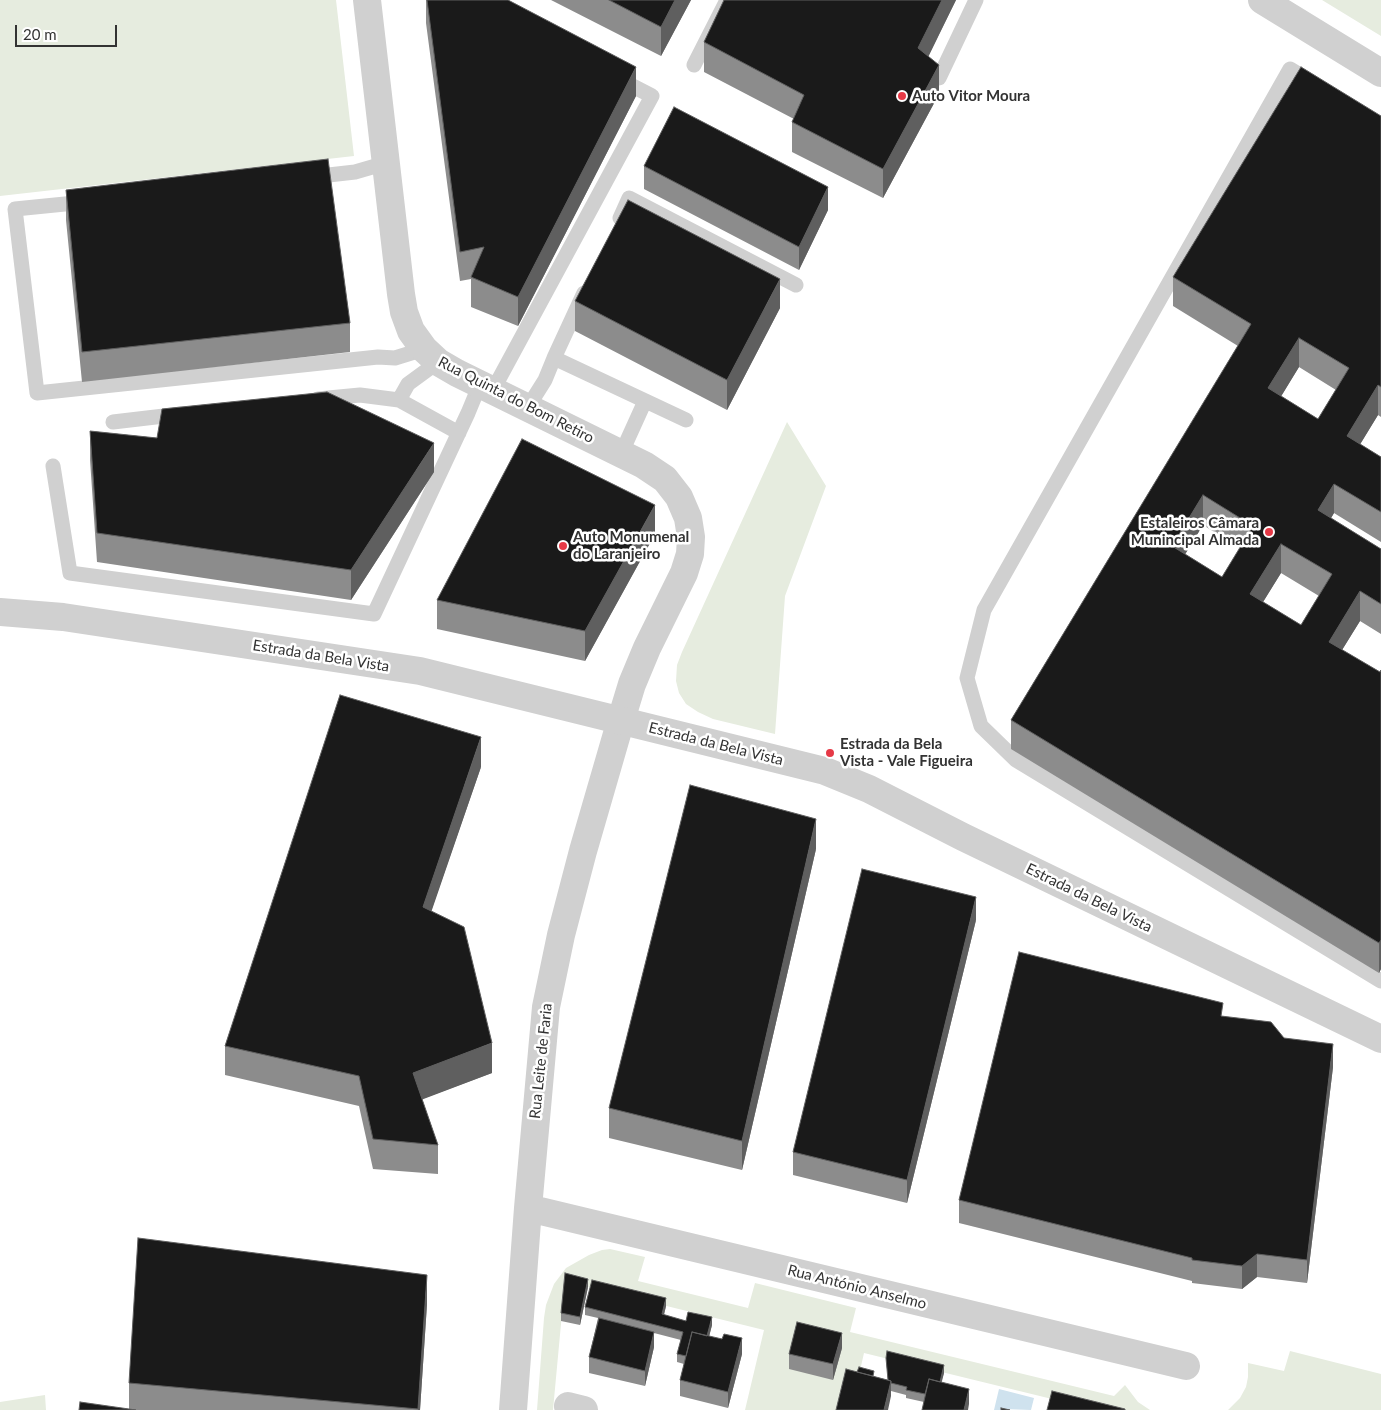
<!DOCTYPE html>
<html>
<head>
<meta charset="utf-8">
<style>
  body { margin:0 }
  #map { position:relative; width:1381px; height:1410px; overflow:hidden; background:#fff; font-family:Lato,sans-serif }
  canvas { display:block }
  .scale { position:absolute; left:15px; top:25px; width:102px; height:22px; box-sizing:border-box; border:2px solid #333; border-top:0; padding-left:6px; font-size:15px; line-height:18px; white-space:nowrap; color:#333; -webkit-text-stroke:4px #fff; paint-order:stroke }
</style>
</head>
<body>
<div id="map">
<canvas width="1381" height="1410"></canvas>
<div class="scale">20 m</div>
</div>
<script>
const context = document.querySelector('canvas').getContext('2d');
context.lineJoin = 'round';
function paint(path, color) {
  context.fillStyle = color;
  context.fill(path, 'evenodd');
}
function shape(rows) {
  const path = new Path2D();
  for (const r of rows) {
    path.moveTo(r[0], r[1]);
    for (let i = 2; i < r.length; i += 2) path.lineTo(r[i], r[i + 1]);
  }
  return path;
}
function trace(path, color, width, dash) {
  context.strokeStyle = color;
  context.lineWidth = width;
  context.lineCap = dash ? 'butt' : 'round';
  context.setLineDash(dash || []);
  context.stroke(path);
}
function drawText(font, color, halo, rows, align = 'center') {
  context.font = font + ' Lato,sans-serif';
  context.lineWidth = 5;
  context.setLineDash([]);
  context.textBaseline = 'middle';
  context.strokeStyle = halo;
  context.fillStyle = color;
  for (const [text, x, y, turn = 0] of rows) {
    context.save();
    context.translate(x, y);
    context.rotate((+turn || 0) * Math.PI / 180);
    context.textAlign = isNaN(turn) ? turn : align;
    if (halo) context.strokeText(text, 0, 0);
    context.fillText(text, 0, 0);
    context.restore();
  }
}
const green = shape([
  [0,0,336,0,354,156,0,196],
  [1322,0,1381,0,1381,36],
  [787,422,826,486,785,596,775,734,713,719,698,712,686,704,679,693,676,681,677,665,682,652],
  [610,1249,645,1257,638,1281,748,1308,755,1283,856,1308,850,1332,1114,1396,1125,1385,1138,1402,1150,1410,1097,1410,864,1353,859,1375,837,1410,745,1410,764,1330,565,1281,553,1410,537,1410,544,1318,546,1305,554,1284,566,1268,589,1255,602,1250],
  [1290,1351,1381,1374,1381,1410,1228,1410,1240,1398,1246,1387,1248,1377,1248,1363,1284,1371],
  [45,1395,46,1410,0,1410,0,1402]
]);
const water = shape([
  [999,1389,1034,1398,1031,1410,1004,1409,1003,1410,994,1410]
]);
const service = shape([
  [694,65,727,0],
  [939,78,976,0],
  [1313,83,1290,69,984,610,967,678,981,726,1016,760,1381,981],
  [311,177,355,172,386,163],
  [85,202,15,209,37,393,378,357,395,358,424,349],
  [620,218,629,198,796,285],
  [584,293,554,358,686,420],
  [493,390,652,96,619,79],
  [318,399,360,395,399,400,459,433],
  [399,400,408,384,438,362],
  [528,407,545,380,554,358],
  [113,422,181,414],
  [621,454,645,401],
  [53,466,70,573,374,614,468,413,480,384]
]);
const minor = shape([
  [367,0,401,294,404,312,411,331,424,349,438,362,457,373,644,465,665,479,679,497,688,518,691,537,690,554,684,573,647,648,632,684,621,720,583,851,561,935,546,1007,528,1208,513,1410],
  [1262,0,1381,73],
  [528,1208,1186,1366],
  [568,1406,584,1410]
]);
const tertiary = shape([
  [0,612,63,617,420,671,825,771,869,789,963,837,1381,1039]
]);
const wall = shape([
  [426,0,508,0,636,96,518,326,471,307,471,279,460,281,426,23],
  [551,0,691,0,661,56],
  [724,0,956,0,928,56,939,94,883,198,792,152,792,122,794,119,704,72,704,42],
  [1381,116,1381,417,1378,415,1360,444,1381,457,1381,542,1334,513,1331,518,1381,549,1381,634,1360,621,1342,650,1380,672,1381,670,1381,969,1379,973,1011,749,1011,720,1238,346,1173,306,1173,277],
  [1299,367,1336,390,1318,419,1281,396],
  [1203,525,1240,548,1222,577,1185,554],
  [1281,573,1319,596,1301,625,1263,602],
  [644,166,828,210,799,270,644,189],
  [66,190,350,323,350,352,82,382,66,220],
  [575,301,780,308,727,410,575,331],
  [90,431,157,438,434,472,351,600,97,562,90,460],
  [655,534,585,661,437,629,437,600],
  [481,767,431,911,492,1073,422,1099,438,1145,438,1174,373,1169,359,1106,225,1075,225,1046],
  [816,849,742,1170,609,1138,609,1108],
  [976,920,907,1203,793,1175,793,1152],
  [1223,1016,1284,1038,1333,1067,1307,1283,1257,1277,1242,1289,1192,1283,1192,1281,959,1223,959,1200],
  [588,1287,580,1325,561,1321,561,1313],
  [427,1304,420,1410,79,1410,129,1409,129,1383],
  [666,1306,664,1315,686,1321,712,1325,709,1336,742,1354,728,1408,680,1396,680,1380,684,1364,677,1362,677,1354,681,1340,654,1333,654,1347,645,1386,589,1373,589,1357,598,1318,585,1315,585,1307],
  [842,1348,833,1380,789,1369,789,1354],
  [886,1358,944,1373,941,1382,969,1404,924,1402,906,1398,906,1395,891,1391,891,1396,857,1372,888,1380]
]);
const shadedWall = shape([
  [675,0,691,0,661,56,661,27],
  [942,0,956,0,918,78,918,48],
  [939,65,939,94,883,198,883,169],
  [636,67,636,96,518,326,518,297],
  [828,187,828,210,799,270,799,247],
  [780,279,780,308,727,410,727,380],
  [1299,338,1299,367,1268,418,1268,388],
  [1378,385,1378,415,1347,466,1347,436],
  [434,443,434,472,351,600,351,570],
  [1334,484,1334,513,1318,540,1318,510],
  [1203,495,1203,525,1172,576,1172,546],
  [655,505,655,534,585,661,585,631],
  [1281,544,1281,573,1250,623,1250,594],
  [1360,591,1360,621,1329,671,1329,642],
  [481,737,481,767,423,936,423,907],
  [816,819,816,849,742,1170,742,1141],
  [976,897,976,920,907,1203,907,1180],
  [1381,940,1381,969,1379,973,1379,943],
  [492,1043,492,1073,413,1103,413,1073],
  [1333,1044,1333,1067,1307,1283,1307,1260],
  [1257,1254,1257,1277,1242,1289,1242,1266],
  [427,1275,427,1304,420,1410,418,1410],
  [588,1279,588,1287,580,1325,580,1317],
  [666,1298,666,1306,662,1322,662,1314],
  [712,1317,712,1325,707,1345,707,1337],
  [654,1332,654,1347,645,1386,645,1371],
  [842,1333,842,1348,833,1380,833,1364],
  [742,1338,742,1354,728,1408,728,1392],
  [944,1365,944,1373,939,1393,939,1386],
  [891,1381,891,1396,888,1410,884,1410],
  [969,1389,969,1404,968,1410,964,1410]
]);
const building = shape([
  [427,0,508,0,636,67,518,297,471,277,484,247,460,252,427,0],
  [609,0,675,0,661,27,609,0],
  [724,0,942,0,918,48,939,65,883,169,792,122,804,95,704,42,724,0],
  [1301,67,1381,116,1381,387,1378,385,1347,436,1381,457,1381,512,1334,484,1318,510,1381,549,1381,604,1360,591,1329,642,1380,672,1381,670,1381,940,1379,943,1011,720,1251,324,1173,277,1301,67],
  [1299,338,1349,368,1318,419,1268,388,1299,338],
  [1203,495,1253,526,1222,577,1172,546,1203,495],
  [1281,544,1332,574,1301,625,1250,594,1281,544],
  [674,107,828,187,799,247,644,166,674,107],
  [328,159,350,323,82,352,66,190,328,159],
  [628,200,780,279,727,380,575,301,628,200],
  [327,392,434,443,351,570,97,533,90,431,157,438,162,409,327,392],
  [522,439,655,505,585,631,437,600,522,439],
  [340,695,481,737,423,907,464,927,492,1043,413,1073,438,1145,373,1139,359,1076,225,1046,340,695],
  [690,785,816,819,742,1141,609,1108,690,785],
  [862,869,976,897,907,1180,793,1152,862,869],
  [1019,952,1223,1003,1221,1016,1271,1022,1284,1038,1333,1044,1307,1260,1257,1254,1242,1266,1192,1260,1192,1258,959,1200,1019,952],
  [138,1238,427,1275,418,1409,129,1383,138,1238],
  [565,1273,588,1279,580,1317,561,1313,565,1273],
  [592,1280,666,1298,662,1314,686,1321,688,1312,712,1317,707,1336,692,1332,686,1356,677,1354,683,1332,585,1307,592,1280],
  [599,1318,654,1332,645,1371,589,1357,599,1318],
  [797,1322,842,1333,833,1364,789,1354,797,1322],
  [692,1332,722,1339,724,1334,742,1338,728,1392,680,1380,692,1332],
  [887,1351,944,1365,940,1382,929,1379,925,1394,906,1390,907,1387,891,1383,891,1381,888,1380,886,1358,887,1351],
  [859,1367,874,1371,873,1376,857,1372,859,1367],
  [846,1369,891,1381,884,1410,836,1410,846,1369],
  [929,1379,969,1389,964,1410,922,1410,929,1379],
  [1052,1391,1125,1409,1125,1410,1047,1410,1052,1391],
  [80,1402,136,1410,79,1410,80,1402],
  [1001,1408,1010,1410,1001,1410,1001,1408]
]);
const markers = [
  [902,96,5,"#e63946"],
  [1269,532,5,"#e63946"],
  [563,546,5,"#e63946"],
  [830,753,5,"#e63946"]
];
const poiNames = [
  ["Auto Vitor Moura",912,96],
  ["Estaleiros Câmara",1259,523,"right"],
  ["Munincipal Almada",1259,540,"right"],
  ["Auto Monumenal",573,537],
  ["do Laranjeiro",573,554],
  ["Estrada da Bela",840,744],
  ["Vista - Vale Figueira",840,761]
];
const streetNames = [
  ["Rua Quinta do Bom Retiro",516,400,27],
  ["Estrada da Bela Vista",321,656,9],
  ["Estrada da Bela Vista",716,744,14],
  ["Estrada da Bela Vista",1089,898,26],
  ["Rua Leite de Faria",541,1061,-84],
  ["Rua António Anselmo",857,1287,14]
];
paint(green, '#e6ecdf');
paint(water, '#cfe2ee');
trace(service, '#d0d0d0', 15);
trace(minor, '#d0d0d0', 28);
trace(tertiary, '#d0d0d0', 28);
paint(wall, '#8c8c8c');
paint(shadedWall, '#5f5f5f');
paint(building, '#1a1a1a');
trace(building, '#5f5f5f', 1);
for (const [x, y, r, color] of markers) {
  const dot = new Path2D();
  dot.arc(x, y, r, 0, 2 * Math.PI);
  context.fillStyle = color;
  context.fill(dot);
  trace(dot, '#fff', 2);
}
drawText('bold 15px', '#333', '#fff', poiNames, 'left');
drawText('15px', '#333', '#fff', streetNames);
</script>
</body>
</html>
